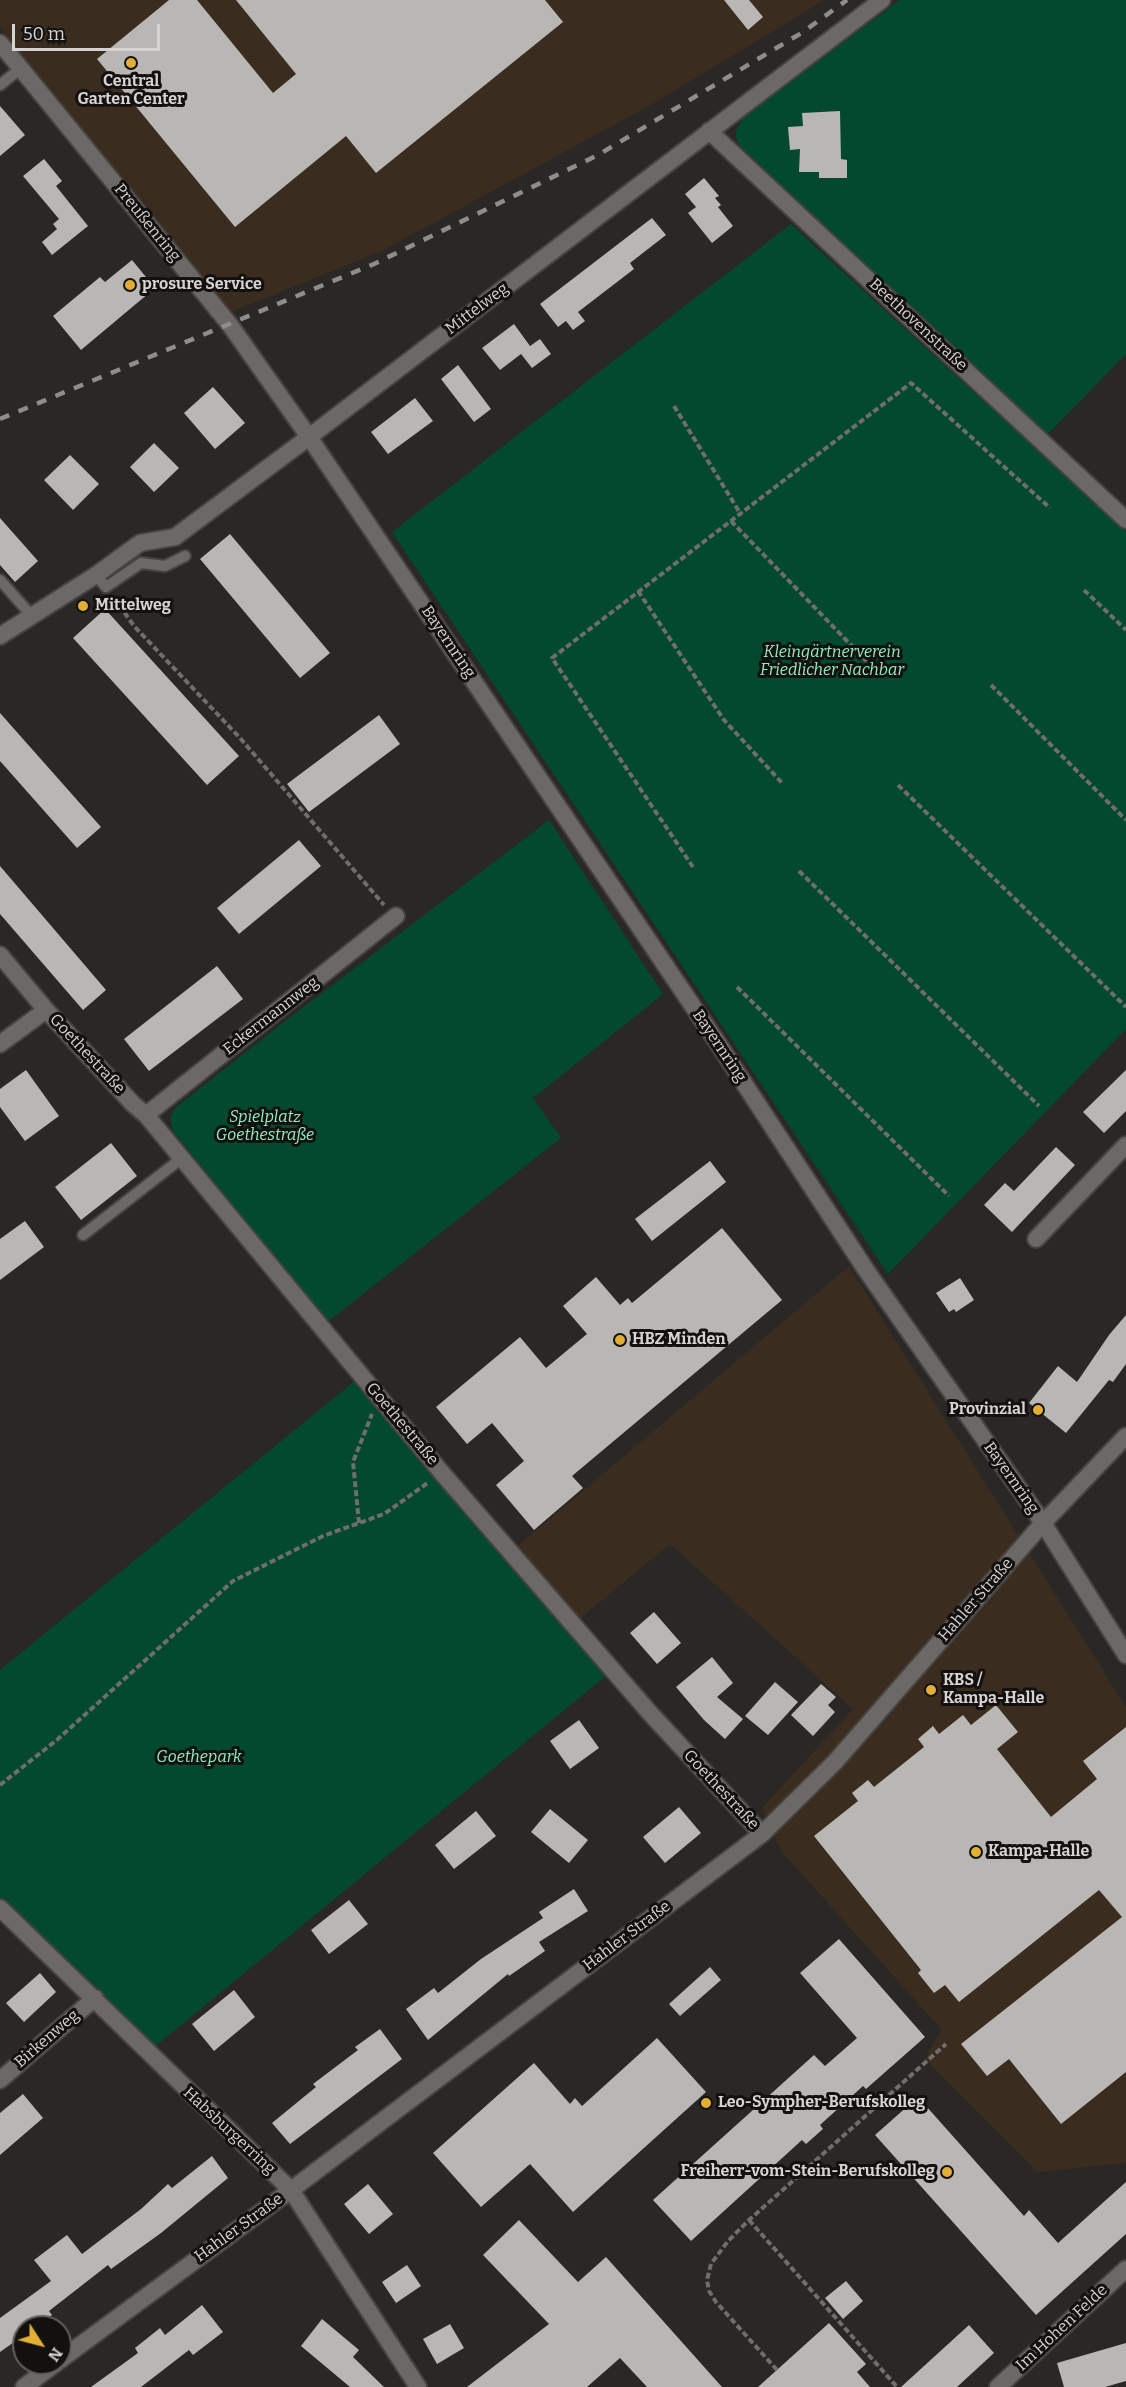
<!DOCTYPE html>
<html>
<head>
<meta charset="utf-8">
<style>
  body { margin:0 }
  #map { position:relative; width:1126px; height:2387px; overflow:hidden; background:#2a2825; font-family:Bitter,serif }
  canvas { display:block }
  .north { position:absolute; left:12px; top:2315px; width:60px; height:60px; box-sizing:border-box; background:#121110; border:2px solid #605f5e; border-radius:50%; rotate:126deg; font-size:16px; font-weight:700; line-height:24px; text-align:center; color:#d6d4d2 }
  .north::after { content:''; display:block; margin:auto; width:21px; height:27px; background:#e2af34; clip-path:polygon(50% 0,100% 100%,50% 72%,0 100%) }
  .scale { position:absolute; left:12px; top:24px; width:148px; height:27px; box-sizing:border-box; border:3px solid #d6d4d2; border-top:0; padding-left:8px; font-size:18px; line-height:21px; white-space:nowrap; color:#d6d4d2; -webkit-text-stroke:4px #121110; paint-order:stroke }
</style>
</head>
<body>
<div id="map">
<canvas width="1126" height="2387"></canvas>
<div class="north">N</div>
<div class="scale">50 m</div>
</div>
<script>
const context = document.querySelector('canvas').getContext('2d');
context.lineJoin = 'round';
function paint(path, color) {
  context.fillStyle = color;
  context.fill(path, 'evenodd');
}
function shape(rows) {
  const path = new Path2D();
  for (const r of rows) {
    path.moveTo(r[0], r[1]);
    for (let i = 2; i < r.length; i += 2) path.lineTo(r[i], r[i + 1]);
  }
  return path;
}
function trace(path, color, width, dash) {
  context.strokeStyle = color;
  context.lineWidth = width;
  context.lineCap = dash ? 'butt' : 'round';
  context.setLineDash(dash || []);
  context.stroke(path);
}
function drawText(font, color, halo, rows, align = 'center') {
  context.font = font + ' Bitter,serif';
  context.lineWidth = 6;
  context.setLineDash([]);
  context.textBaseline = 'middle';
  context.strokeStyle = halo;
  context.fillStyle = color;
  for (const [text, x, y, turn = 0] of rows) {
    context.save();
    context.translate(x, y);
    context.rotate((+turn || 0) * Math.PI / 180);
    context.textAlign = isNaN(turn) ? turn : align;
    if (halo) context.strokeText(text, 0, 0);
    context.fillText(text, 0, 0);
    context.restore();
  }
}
const commercial = shape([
  [0,0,823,0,807,11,649,106,382,251,230,312,0,27],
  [849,1266,1126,1707,1126,2163,1038,2172,925,2059,941,2029,782,1852,762,1808,853,1709,670,1544,578,1620,514,1549]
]);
const green = shape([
  [900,0,1126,0,1126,354,1046,436,740,146,736,138,736,131,743,118],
  [791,224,1126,532,1126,1029,888,1274,392,532],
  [549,820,663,994,533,1098,561,1138,325,1324,251,1228,173,1131,170,1119,172,1114,175,1108,284,1022],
  [355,1381,607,1675,147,2053,0,1900,0,1670]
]);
const building = shape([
  [169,0,197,0,273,93,296,74,236,0,545,0,563,22,376,173,346,136,235,227,97,59],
  [724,0,749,0,763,17,748,30],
  [0,106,25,135,0,156],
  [840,111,841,159,847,160,847,178,819,178,819,172,799,172,800,149,790,150,788,127,803,126,802,113],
  [44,159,62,181,56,186,88,226,52,255,42,242,57,229,53,224,59,219,23,176],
  [704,178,719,196,715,198,721,205,718,207,733,226,712,243,688,213,696,207,685,194],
  [652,218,666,235,630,263,634,269,578,312,585,321,573,330,566,321,558,327,540,304],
  [132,260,155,288,81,350,53,316,100,277,105,282],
  [514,324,530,346,540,339,551,354,532,368,521,354,500,370,482,348],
  [458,365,491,409,474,422,441,379],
  [213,387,245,423,215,449,184,413],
  [415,398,433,421,388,454,371,432],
  [154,443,179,468,154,492,130,467],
  [70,455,99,484,73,510,44,480],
  [0,518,38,561,15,582,0,565],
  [230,534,330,653,300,678,200,559],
  [105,609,239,756,207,785,73,638],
  [0,713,101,827,77,848,0,761],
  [379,715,400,744,309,812,287,784],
  [299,840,321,866,239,934,217,908],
  [0,866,106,990,83,1010,0,914],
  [217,966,243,999,149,1071,124,1039],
  [26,1070,59,1116,25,1141,0,1107,0,1089],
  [1126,1070,1126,1111,1104,1133,1083,1112],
  [111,1143,137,1176,81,1220,55,1187],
  [1056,1147,1075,1165,1012,1232,984,1205,1005,1183,1014,1191],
  [710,1161,726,1182,652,1241,635,1219],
  [25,1221,44,1247,0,1280,0,1239],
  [722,1228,782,1300,572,1476,583,1488,534,1530,496,1485,524,1461,492,1423,467,1444,436,1407,520,1337,546,1368,587,1334,563,1306,596,1277,620,1305,628,1298,632,1303],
  [960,1278,974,1300,956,1312,954,1309,949,1312,936,1293],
  [1126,1315,1126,1364,1113,1382,1109,1380,1066,1433,1029,1403,1058,1366,1077,1382,1109,1335],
  [654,1612,681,1643,657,1664,630,1633],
  [712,1657,733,1683,717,1697,743,1719,725,1739,704,1720,676,1687],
  [775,1682,798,1702,768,1735,745,1716],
  [821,1684,836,1697,828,1705,835,1712,813,1736,791,1715],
  [996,1705,1018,1732,997,1749,1051,1817,1097,1779,1083,1761,1126,1727,1126,2072,1061,2124,1009,2059,987,2076,961,2044,1122,1917,1099,1890,959,2002,945,1985,934,1993,918,1973,921,1970,814,1836,858,1801,852,1793,868,1780,874,1787,924,1747,918,1739,933,1726,939,1734,963,1715,971,1725],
  [579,1720,599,1748,570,1769,550,1741],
  [679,1807,701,1833,665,1863,643,1837],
  [550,1809,588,1840,569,1863,531,1832],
  [476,1811,496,1836,454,1869,435,1845],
  [574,1889,588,1911,539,1942,545,1951,509,1976,508,1974,428,2040,406,2009,434,1988,438,1993,481,1959,543,1918,539,1912],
  [349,1900,368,1924,329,1954,311,1930],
  [839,1939,925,2037,866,2089,863,2086,820,2125,823,2129,806,2144,802,2140,691,2241,653,2200,814,2055,825,2066,857,2038,800,1973],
  [710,1967,721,1980,680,2016,669,2004],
  [40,1973,56,1992,24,2022,6,2003],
  [234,1990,255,2017,214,2051,192,2024],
  [380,2029,402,2059,290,2144,272,2123,316,2087,313,2084,358,2050,355,2047],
  [657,2038,706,2092,573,2212,530,2164,481,2207,433,2153,534,2063,570,2104,575,2098,582,2106],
  [23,2094,43,2118,0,2155,0,2113],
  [918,2097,1024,2216,1029,2210,1058,2243,1126,2182,1126,2234,1036,2315,875,2135],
  [212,2156,228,2178,161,2233,111,2269,108,2265,49,2311,52,2315,35,2327,24,2327,24,2335,0,2352,0,2318,51,2281,34,2260,67,2235,82,2254,141,2209,168,2184,172,2188],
  [368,2184,393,2214,369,2234,344,2204],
  [519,2220,578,2282,606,2257,722,2387,647,2387,620,2358,587,2387,467,2387,549,2324,483,2255],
  [407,2265,421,2286,396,2303,382,2282],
  [846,2281,863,2301,843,2319,825,2298],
  [202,2305,223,2332,193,2355,189,2350,141,2387,91,2387,138,2353,135,2348,160,2328,165,2335],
  [322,2319,359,2350,353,2357,384,2387,350,2387,301,2346],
  [829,2323,866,2364,857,2372,870,2387,758,2387],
  [450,2324,464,2348,437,2364,423,2339],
  [969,2325,994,2353,957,2387,901,2387],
  [1126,2343,1126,2381,1105,2387,1064,2387,1057,2363]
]);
const path = shape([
  [674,406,740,513],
  [731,521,879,674],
  [1084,590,1126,630],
  [638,591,724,720,782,783],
  [114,598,134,626,240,738,384,905],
  [991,685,1126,820],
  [898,785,1126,1007],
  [693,867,552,658,911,383,1050,508],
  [799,871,1039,1106],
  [737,987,949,1196],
  [359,1523,353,1462,372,1414],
  [0,1785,58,1739,233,1581,323,1536,384,1514,429,1482],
  [749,2220,897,2387],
  [777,2370,716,2302,709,2291,707,2280,711,2264,728,2241,749,2220,946,2044]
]);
const service = shape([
  [0,85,21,68],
  [96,575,106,587,141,563,165,566,185,556],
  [0,580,31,615],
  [83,1235,182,1158]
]);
const minor = shape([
  [709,131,1126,520],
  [0,636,96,575,140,543,175,537,309,437,882,0],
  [0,955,46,1010,133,1104,146,1115,442,1473,649,1712,762,1834],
  [0,1044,46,1010],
  [146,1115,396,916],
  [1036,1239,1126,1145],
  [0,1908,291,2190,418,2387],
  [0,2080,95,1998],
  [998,2387,1126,2269]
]);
const tertiary = shape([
  [0,43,230,325,309,437,719,1045,866,1270,1043,1523,1126,1655],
  [60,2360,291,2190,762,1834,835,1762,1043,1523,1126,1436],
  [24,2387,56,2363]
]);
const rail = shape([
  [0,419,374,264,598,155,803,32,847,0]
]);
const markers = [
  [131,63,6,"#e2af34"],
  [130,285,6,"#e2af34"],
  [83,606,6,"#e2af34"],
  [620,1340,6,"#e2af34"],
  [1038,1410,6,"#e2af34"],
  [931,1690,6,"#e2af34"],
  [976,1852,6,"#e2af34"],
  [706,2103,6,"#e2af34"],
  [947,2172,6,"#e2af34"]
];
const poiNames = [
  ["Central",131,82,"center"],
  ["Garten Center",131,100,"center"],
  ["prosure Service",142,285],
  ["Mittelweg",95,606],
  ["HBZ Minden",632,1340],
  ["Provinzial",1026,1410,"right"],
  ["KBS /",943,1681],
  ["Kampa-Halle",943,1699],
  ["Kampa-Halle",988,1852],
  ["Leo-Sympher-Berufskolleg",718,2103],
  ["Freiherr-vom-Stein-Berufskolleg",935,2172,"right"]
];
const streetNames = [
  ["Preußenring",147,223,51],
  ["Mittelweg",477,309,-37],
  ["Beethovenstraße",918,325,43],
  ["Bayernring",448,642,56],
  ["Eckermannweg",271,1016,-38],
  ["Bayernring",719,1046,56],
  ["Goethestraße",87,1054,47],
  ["Goethestraße",402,1424,50],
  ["Bayernring",1011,1478,55],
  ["Hahler Straße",976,1600,-49],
  ["Goethestraße",721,1790,47],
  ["Hahler Straße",627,1936,-37],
  ["Birkenweg",47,2039,-41],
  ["Habsburgerring",229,2131,43],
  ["Hahler Straße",239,2228,-36],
  ["Im Hohen Felde",1062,2328,-43]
];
const parkNames = [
  ["Kleingärtnerverein",832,653],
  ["Friedlicher Nachbar",832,671],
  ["Spielplatz",265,1118],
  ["Goethestraße",265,1136],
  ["Goethepark",199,1758]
];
paint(commercial, '#3b2c20');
paint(green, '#03492e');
paint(building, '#b9b7b3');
trace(service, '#464441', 14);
trace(minor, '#464441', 20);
trace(tertiary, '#464441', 20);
trace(path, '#706e6b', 4, [6, 3]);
trace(service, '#6b6865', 10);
trace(minor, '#6b6865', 16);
trace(tertiary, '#6b6865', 16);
trace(rail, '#8f8d8b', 4.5, [10, 10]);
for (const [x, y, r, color] of markers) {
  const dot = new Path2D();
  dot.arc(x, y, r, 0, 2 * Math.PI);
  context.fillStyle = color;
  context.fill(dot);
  trace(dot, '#121110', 2);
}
drawText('bold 16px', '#d6d4d2', '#121110', poiNames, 'left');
drawText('16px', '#d6d4d2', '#121110', streetNames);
drawText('italic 16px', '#93edbe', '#121110', parkNames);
</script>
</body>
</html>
